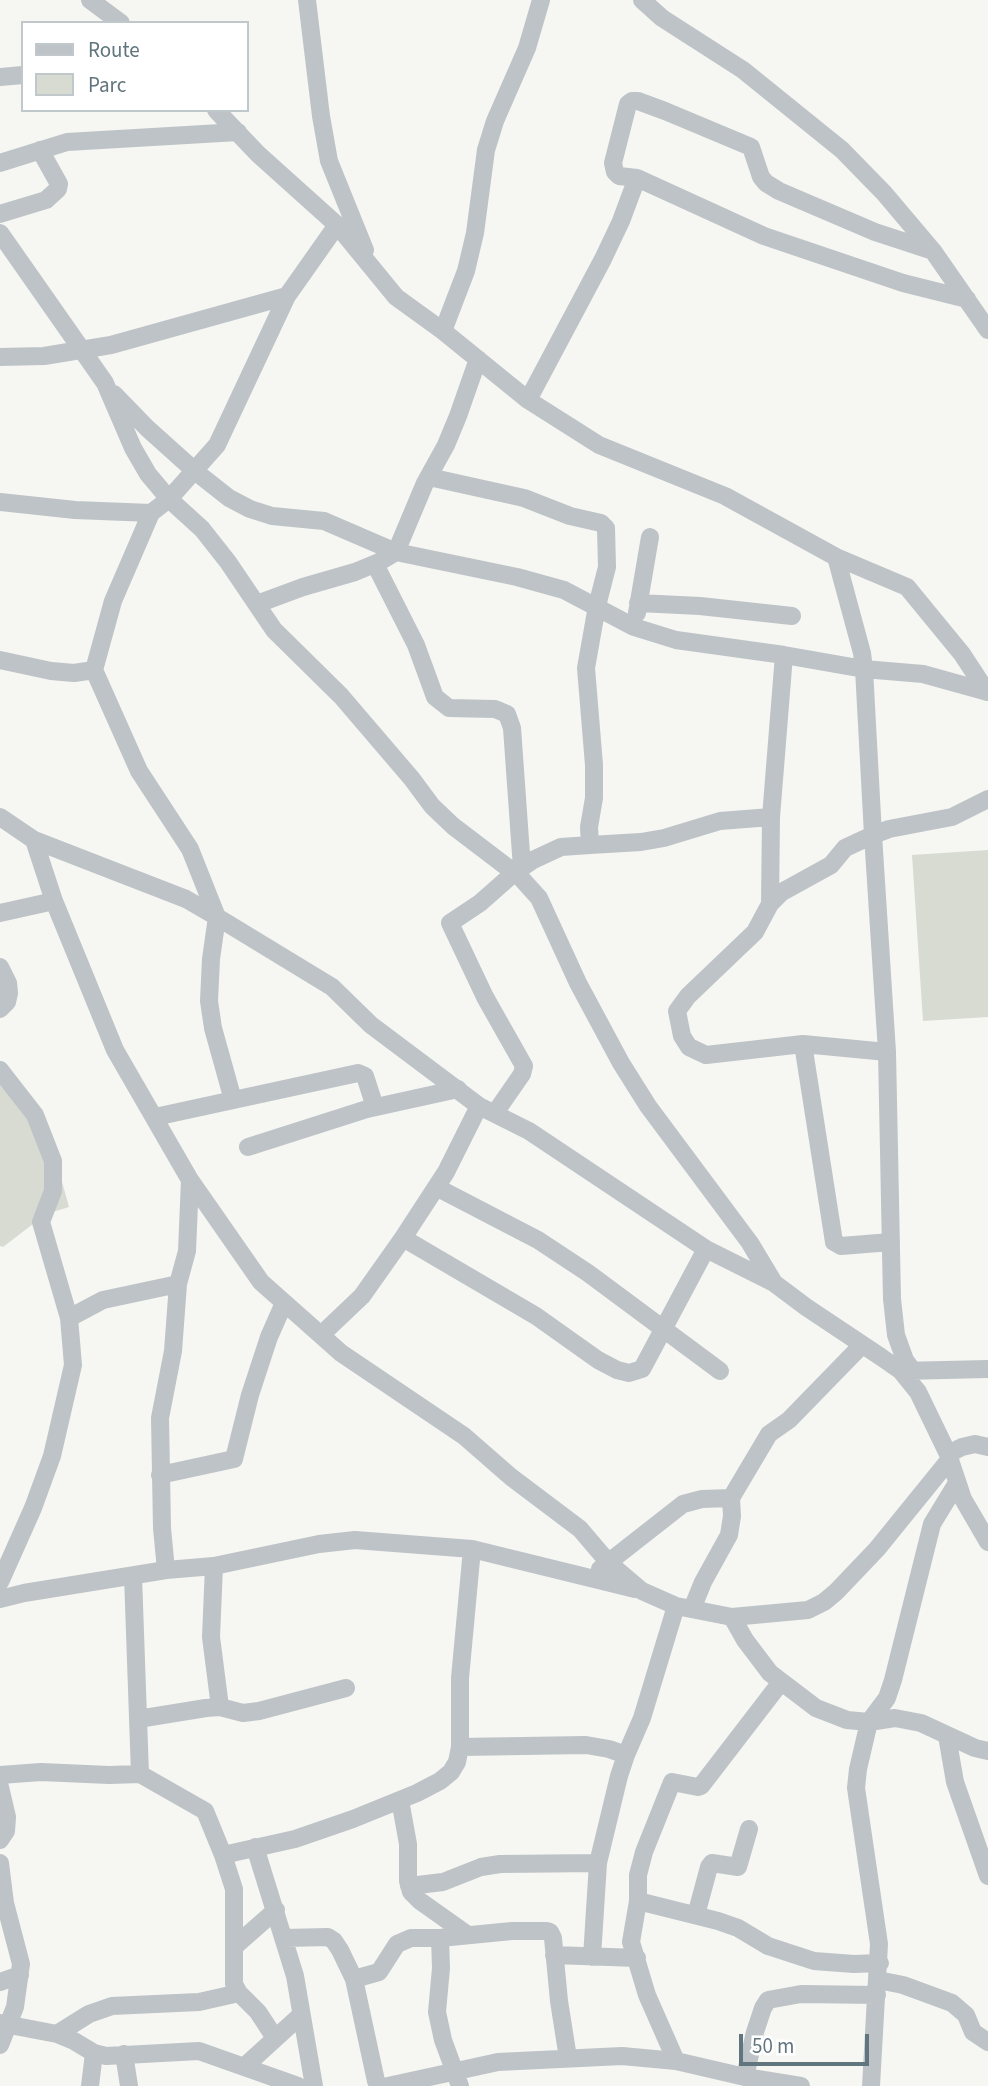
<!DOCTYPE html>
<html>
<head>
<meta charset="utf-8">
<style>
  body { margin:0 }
  #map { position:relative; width:988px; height:2086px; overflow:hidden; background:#f6f6f3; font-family:"Source Sans 3",sans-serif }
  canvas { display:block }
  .legend { position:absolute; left:21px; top:21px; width:228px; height:91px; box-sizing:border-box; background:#fff; border:2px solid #c0c8cb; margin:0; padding:9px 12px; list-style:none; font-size:21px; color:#61757e }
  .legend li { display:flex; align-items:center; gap:14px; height:35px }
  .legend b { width:35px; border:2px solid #c0c8cb }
  .scale { position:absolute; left:739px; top:2034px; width:130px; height:32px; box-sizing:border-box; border:4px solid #61757e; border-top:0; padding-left:9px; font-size:21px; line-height:24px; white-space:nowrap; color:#61757e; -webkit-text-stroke:5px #fff; paint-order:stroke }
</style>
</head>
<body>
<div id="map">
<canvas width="988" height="2086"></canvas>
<ul class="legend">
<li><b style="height:9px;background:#bdc3c6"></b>Route</li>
<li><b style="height:19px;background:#d7dbd2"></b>Parc</li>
</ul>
<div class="scale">50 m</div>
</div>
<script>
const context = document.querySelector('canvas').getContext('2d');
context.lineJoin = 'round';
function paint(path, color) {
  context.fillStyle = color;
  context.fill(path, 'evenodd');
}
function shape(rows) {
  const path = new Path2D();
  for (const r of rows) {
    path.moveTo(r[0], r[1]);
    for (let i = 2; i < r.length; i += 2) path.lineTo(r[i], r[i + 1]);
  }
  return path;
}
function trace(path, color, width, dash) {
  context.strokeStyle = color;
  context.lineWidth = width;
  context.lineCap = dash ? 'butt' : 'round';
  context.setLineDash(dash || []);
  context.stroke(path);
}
const green = shape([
  [988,850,988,1017,923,1021,912,855],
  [0,1074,48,1131,69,1207,46,1214,3,1247,0,1246]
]);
const minor = shape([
  [90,0,121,23],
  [307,0,321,116,329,161,365,250],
  [642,0,662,18,743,70,842,150,884,193,933,251,988,330],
  [0,77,23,75],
  [216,110,258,154,337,225,396,297,443,331,528,400,599,445,725,496,836,557,907,587,962,654,987,692],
  [0,163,67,142,238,132],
  [637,178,619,176,615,172,613,163,628,104,632,101,638,101,665,111,751,147,761,177,766,183,779,191,875,232,933,251],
  [0,214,46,200,58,189,59,184,40,150],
  [0,233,105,383,133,448,148,474,169,499,202,529,228,562,274,630,341,696,412,779,432,806,453,826,520,877,539,898,578,983,621,1063,648,1106,750,1243,774,1283],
  [443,331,466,271,475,233,486,150,495,121,527,48,541,0],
  [0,357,44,356,111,345,287,296],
  [114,394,147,428,196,472,229,498,250,509,272,516,324,521,396,552,517,577,564,590,634,627,676,640,784,655,864,669,923,674,988,692],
  [528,400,603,259,621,221,637,178,764,236,903,283,967,299],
  [429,477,524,498,570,516,601,523,606,528,607,567,597,606,586,668,594,765,594,798,589,827,590,845,561,847,533,860,514,873,480,903,450,923,485,997,524,1066,522,1074,495,1113],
  [0,502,75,510,151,513,169,499,217,445,287,296,337,225],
  [151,513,113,601,94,670,139,771,190,849,217,917,211,959,209,1001,213,1028,233,1100],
  [375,564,416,645,435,697,449,708,495,709,507,714,512,728,522,868],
  [638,603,700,606,792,616],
  [257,604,303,587,355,572,379,562,396,552,425,483,446,445,458,416,478,359],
  [637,613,650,537],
  [0,660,51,671,74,673,94,670],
  [0,817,34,840,186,899,217,917,332,987,371,1025,479,1106,529,1131,706,1249,774,1283,806,1307,881,1357,901,1371,918,1392,948,1454,963,1499,988,1542],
  [34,840,54,901,115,1050,190,1180,261,1282,341,1353,464,1436,511,1477,580,1529,609,1563,642,1591,676,1606,732,1617,808,1610,824,1602,836,1592,877,1549,950,1459],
  [590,845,641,842,664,838,720,821,771,817],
  [770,904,771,817,784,655],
  [0,913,54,901],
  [0,967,8,983,9,993,7,1002,0,1009],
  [803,1044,706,1055,689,1047,682,1036,677,1011,688,996,755,932,770,904,782,892,831,865,845,848,873,835,864,669,862,653,836,557],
  [887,1052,803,1044,834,1242,841,1246,891,1242],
  [0,1070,35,1115,53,1161,53,1191,41,1222,69,1318],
  [155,1117,358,1073,365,1076,375,1107],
  [248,1147,367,1109,458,1089],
  [436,1187,538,1240,588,1273,720,1371],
  [403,1238,536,1316,598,1360,617,1370,629,1373,642,1369,706,1249],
  [321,1335,362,1296,403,1238,446,1172,479,1106],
  [901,1371,988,1369],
  [913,1371,905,1360,896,1335,892,1299,887,1052,873,835,889,829,952,817,988,799],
  [948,1454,962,1447,975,1444,988,1447],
  [160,1475,234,1459,250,1395,269,1337,284,1303],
  [214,1566,211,1637,220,1707],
  [600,1569,683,1504,702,1499,731,1498],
  [166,1570,162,1528,160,1418,173,1351,178,1284,187,1251,190,1180],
  [133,1576,140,1774],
  [0,1582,33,1508,52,1456,73,1365,69,1318,103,1300,178,1284],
  [0,1599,24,1593,166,1570,214,1566,319,1544,355,1540,472,1549,635,1589],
  [692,1609,703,1582,729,1535,732,1516,731,1498,769,1434,789,1420,862,1345],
  [732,1617,745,1640,770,1673,816,1708,847,1720,869,1722,895,1718,921,1723,975,1748,988,1751],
  [138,1719,206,1708,220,1707,243,1713,259,1711,346,1688],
  [947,1736,955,1782,988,1876],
  [460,1747,586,1745,609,1749,626,1755],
  [0,1775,41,1772,109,1775,140,1774,205,1811,223,1855,295,1839,353,1819,417,1793,440,1781,451,1772,457,1762,460,1747,460,1678,472,1549],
  [0,1787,7,1817,6,1831,0,1840],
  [400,1800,408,1844,408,1881,411,1892,420,1901,468,1935],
  [255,1847,295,1976,314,2086],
  [223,1855,234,1889,234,1984,239,1993,258,2012,275,2038],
  [0,1863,5,1903,21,1964,15,2007,0,2045],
  [409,1886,443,1882,481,1867,500,1864,598,1863],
  [638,1901,718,1921,738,1928,768,1946,814,1961,854,1964,880,1963],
  [696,1915,709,1867,712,1863,738,1867,749,1829],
  [285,1938,328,1937,334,1941,340,1950,354,1979,376,2081,380,2086],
  [440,1938,441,1968,437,2012,443,2040,460,2086],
  [234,1947,276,1910],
  [554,1955,637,1958],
  [592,1957,598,1863,619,1776,626,1755,642,1718,676,1606],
  [354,1979,379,1972,397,1944,411,1938,440,1938,512,1931,547,1931,550,1932,553,1938,559,2001,568,2058],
  [878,1980,903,1985,952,2003,966,2015,973,2032,988,2042],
  [0,1982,20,1975],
  [0,2023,57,2034,74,2041,94,2053,106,2056,199,2051,298,2086],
  [57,2034,89,2014,112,2006,199,2002,239,1993],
  [124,2054,129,2086],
  [676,2061,647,1995,631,1942,638,1901,638,1875,644,1852,672,1782,698,1787,701,1786,781,1682],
  [244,2067,301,2015],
  [745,2077,755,2032,763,2008,768,2000,801,1994,877,1995],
  [90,2086,94,2053],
  [388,2086,498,2062,622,2056,676,2061,745,2077,801,2086],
  [871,2086,879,1944,856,1788,858,1769,869,1722,887,1698,893,1680,932,1524,957,1483]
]);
paint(green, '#d7dbd2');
trace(minor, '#bdc3c6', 18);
</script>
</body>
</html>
